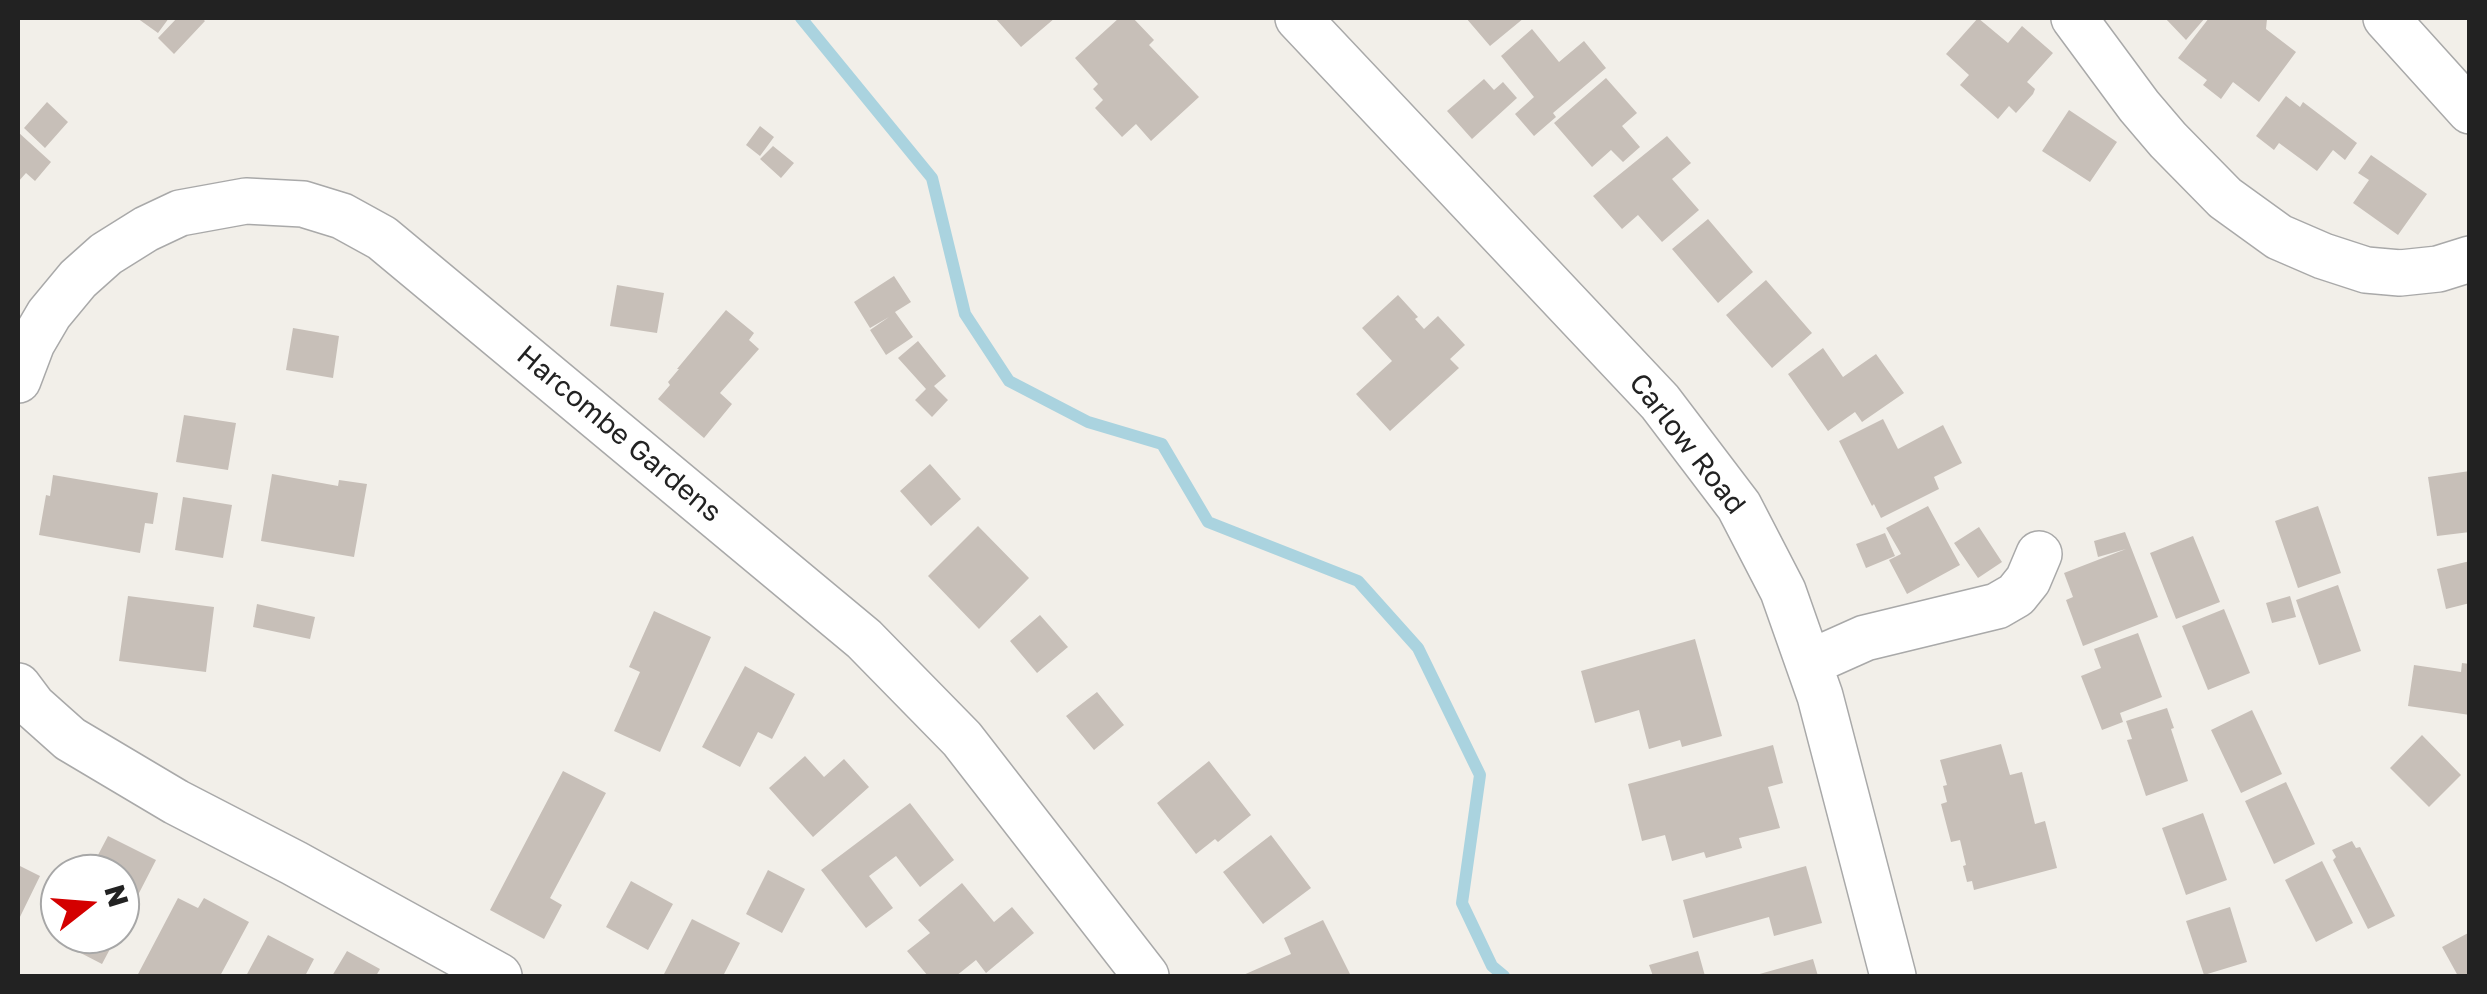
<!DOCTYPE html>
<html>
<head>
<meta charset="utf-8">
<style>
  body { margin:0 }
  #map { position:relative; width:2487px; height:994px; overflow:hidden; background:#f2efe9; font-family:"Golos Text",sans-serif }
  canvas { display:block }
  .frame { position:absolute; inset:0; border:20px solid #222; pointer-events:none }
  .north { position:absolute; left:40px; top:854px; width:100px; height:100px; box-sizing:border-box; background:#fff; border:2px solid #a7a7a7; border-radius:50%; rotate:73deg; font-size:28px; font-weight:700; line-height:40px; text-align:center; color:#222 }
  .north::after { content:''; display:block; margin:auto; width:35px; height:45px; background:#d40000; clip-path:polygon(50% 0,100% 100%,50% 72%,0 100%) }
</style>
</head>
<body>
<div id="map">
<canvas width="2487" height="994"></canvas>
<div class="frame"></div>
<div class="north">N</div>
</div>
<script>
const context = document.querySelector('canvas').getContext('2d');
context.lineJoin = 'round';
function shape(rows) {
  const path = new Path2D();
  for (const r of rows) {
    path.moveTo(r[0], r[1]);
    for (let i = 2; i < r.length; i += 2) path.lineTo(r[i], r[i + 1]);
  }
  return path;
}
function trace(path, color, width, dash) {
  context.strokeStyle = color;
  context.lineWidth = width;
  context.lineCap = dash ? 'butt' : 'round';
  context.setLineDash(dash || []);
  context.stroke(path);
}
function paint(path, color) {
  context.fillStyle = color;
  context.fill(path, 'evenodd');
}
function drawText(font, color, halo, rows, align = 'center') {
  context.font = font + ' "Golos Text",sans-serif';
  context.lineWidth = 10;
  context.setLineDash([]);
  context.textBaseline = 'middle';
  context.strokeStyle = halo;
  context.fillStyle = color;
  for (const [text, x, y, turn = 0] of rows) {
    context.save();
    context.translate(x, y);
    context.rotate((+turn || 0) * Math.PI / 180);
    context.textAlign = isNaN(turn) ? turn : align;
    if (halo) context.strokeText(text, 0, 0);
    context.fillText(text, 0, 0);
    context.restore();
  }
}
const stream = shape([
  [801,18,932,178,965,314,1009,381,1088,422,1162,444,1208,522,1358,581,1418,648,1480,775,1462,903,1492,966,1504,976]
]);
const building = shape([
  [137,18,169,18,158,33],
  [177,18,202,18,205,21,174,54,158,38],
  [995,18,1055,18,1021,47],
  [1119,18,1133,18,1154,40,1149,45,1199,97,1151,141,1136,124,1122,137,1095,108,1103,100,1093,89,1098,84,1075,58],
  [1466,18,1524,18,1490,46],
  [1978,18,2008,43,2022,26,2053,53,2027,82,2035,89,2033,94,2016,113,2009,106,1998,119,1960,85,1969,75,1946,54],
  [2165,18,2205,18,2186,40],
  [2209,18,2265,18,2267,19,2266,29,2296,52,2259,102,2233,82,2221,99,2203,85,2207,80,2178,58],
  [1532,29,1559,62,1584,41,1606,68,1553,113,1556,117,1534,136,1515,114,1534,97,1501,56],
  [1606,78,1637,113,1622,126,1640,147,1623,162,1611,150,1592,167,1554,123],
  [1484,79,1494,90,1503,82,1517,98,1472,139,1447,111],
  [2286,96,2300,107,2303,102,2357,143,2345,160,2333,150,2317,171,2279,143,2274,150,2256,136],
  [47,102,68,122,45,148,24,128],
  [2069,110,2117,142,2090,182,2042,151],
  [760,126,774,137,760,156,746,145],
  [18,132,51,162,35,181,26,173,18,182],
  [1667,136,1691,163,1672,179,1699,210,1662,242,1638,215,1622,229,1593,196],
  [773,146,794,163,781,178,760,159],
  [2371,155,2427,194,2398,235,2353,203,2369,180,2358,173],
  [1708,219,1753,272,1718,303,1672,249],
  [894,276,911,302,895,312,913,337,886,355,870,330,889,317,870,328,854,302],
  [1766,280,1812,333,1772,368,1726,315],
  [617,285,664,293,657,333,610,326],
  [1398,295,1418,317,1415,319,1424,329,1438,316,1465,345,1450,359,1459,368,1390,431,1356,394,1392,361,1362,328],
  [726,310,754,333,749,340,759,349,720,393,732,404,704,438,658,399,670,385,668,382,679,369,677,369],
  [293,328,339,336,333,378,286,370],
  [918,341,946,376,934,386,948,400,932,417,915,400,926,389,898,358],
  [1823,348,1843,377,1876,354,1904,393,1862,422,1855,412,1828,431,1788,374],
  [184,415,236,423,228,470,176,462],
  [1883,419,1898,449,1943,425,1962,463,1934,477,1939,489,1881,518,1874,504,1872,506,1839,441],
  [930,464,961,499,931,526,900,491],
  [2470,471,2470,532,2437,536,2428,477],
  [272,474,338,486,339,480,367,484,354,557,261,541],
  [53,475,158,493,153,524,145,523,140,553,39,535,46,495,50,496],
  [183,497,232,505,223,558,175,550],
  [1928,506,1960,565,1907,594,1889,560,1901,554,1886,528],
  [2318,506,2341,573,2298,588,2275,521],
  [978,526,1029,578,979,629,928,576],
  [1979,527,2002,562,1978,578,1954,543],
  [2125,532,2158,617,2083,646,2066,600,2073,597,2064,573,2126,549,2098,557,2094,541],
  [1885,533,1895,556,1866,568,1856,544],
  [2193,536,2220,602,2176,619,2150,553],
  [2470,561,2470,603,2446,609,2437,569],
  [2338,585,2361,651,2319,665,2296,600],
  [128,596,214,607,206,672,119,661],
  [2290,596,2296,617,2272,623,2266,603],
  [257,604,315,617,310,639,253,627],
  [2224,609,2250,673,2208,690,2182,626],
  [654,611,711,637,660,752,614,731,640,672,629,667],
  [1040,615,1068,647,1037,673,1010,641],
  [2138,633,2162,697,2120,713,2123,722,2102,730,2081,676,2101,668,2094,649],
  [1695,639,1722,736,1682,747,1680,740,1649,749,1639,710,1595,723,1581,671],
  [2462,663,2470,664,2470,715,2408,706,2414,665,2461,672],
  [745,666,795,694,772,739,758,732,740,767,702,747],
  [1097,692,1124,725,1094,750,1066,716],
  [2167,708,2174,728,2171,729,2188,781,2146,796,2127,740,2132,739,2126,721],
  [2252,710,2282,774,2241,793,2211,730],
  [2422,735,2461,775,2429,807,2390,768],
  [2001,744,2010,775,2022,772,2035,824,2045,821,2057,868,1974,890,1972,881,1967,882,1963,866,1966,865,1960,840,1951,842,1941,804,1947,802,1943,786,1947,785,1940,760],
  [1773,745,1783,783,1768,787,1780,828,1739,838,1742,848,1706,858,1704,852,1672,861,1665,835,1642,841,1628,784],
  [805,756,824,777,844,759,869,787,813,837,769,788],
  [1209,761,1251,815,1218,842,1215,839,1196,854,1157,803],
  [563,771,606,793,550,898,562,905,544,939,490,910],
  [2286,782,2315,844,2274,864,2245,801],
  [910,803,954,860,920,887,896,856,869,876,893,908,866,928,821,870],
  [2203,813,2227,880,2186,895,2162,828],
  [1271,835,1311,888,1263,924,1223,872],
  [108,836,156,860,120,930,120,874,88,874],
  [2352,841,2356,848,2360,847,2395,916,2368,929,2333,860,2336,857,2332,850],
  [2322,861,2353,923,2316,942,2285,880],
  [18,865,40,876,18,921],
  [1806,866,1822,923,1774,936,1769,917,1693,938,1683,900],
  [768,870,805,889,782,933,746,914],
  [631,881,673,904,648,950,606,927],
  [962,883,994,922,1012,907,1034,933,986,973,976,960,956,976,928,976,907,951,930,933,918,920],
  [178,898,198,908,204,898,249,922,220,976,137,976],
  [2230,907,2247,962,2204,975,2186,921],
  [692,919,740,943,723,976,663,976],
  [1323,920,1351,976,1241,976,1291,954,1284,938],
  [2470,932,2470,976,2458,976,2442,947],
  [67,934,118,934,102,964,69,947,75,938],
  [268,935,314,959,305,976,246,976],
  [347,951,380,969,376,976,332,976],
  [1698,951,1705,976,1653,976,1649,965],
  [1813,959,1818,976,1757,976,1756,975]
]);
const minor = shape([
  [1298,18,1660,402,1739,506,1783,591,1820,696,1893,976],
  [2074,18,2139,106,2168,140,2225,198,2279,237,2323,256,2366,270,2400,273,2438,269,2470,259],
  [2386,18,2470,111],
  [18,380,32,343,49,314,78,279,106,254,146,229,180,213,246,201,303,204,342,216,382,238,864,639,962,739,1146,976],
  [1809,663,1865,638,1997,606,2016,595,2028,580,2039,554],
  [18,686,33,706,70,739,176,802,294,863,499,976]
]);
const streetNames = [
  ["Harcombe Gardens",619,434,40],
  ["Carlow Road",1687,444,52]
];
trace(stream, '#aad3df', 12);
paint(building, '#c7bfb8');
trace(minor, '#a9a9a9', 48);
trace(minor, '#fff', 45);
drawText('28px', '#222', '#fff', streetNames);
</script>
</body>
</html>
